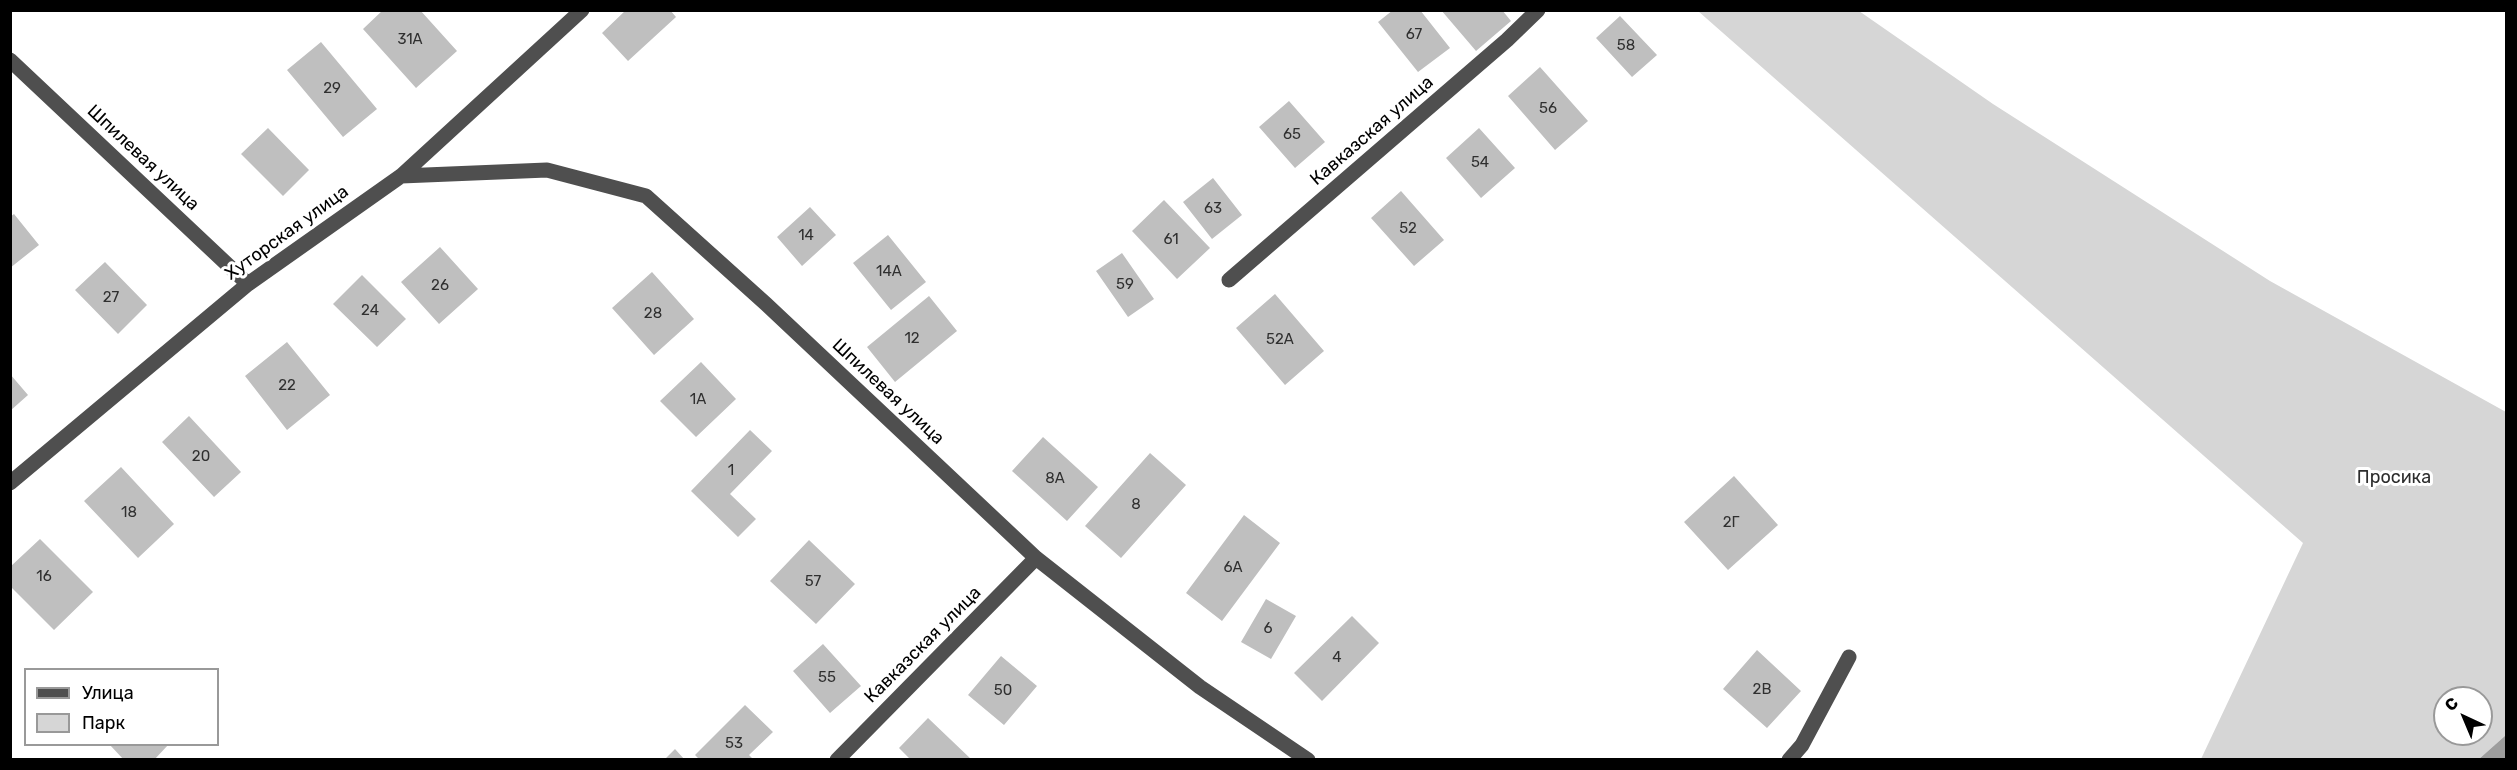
<!DOCTYPE html>
<html>
<head>
<meta charset="utf-8">
<style>
  body { margin:0 }
  #map { position:relative; width:2517px; height:770px; overflow:hidden; background:#fff; font-family:Rubik,sans-serif }
  canvas { display:block }
  .frame { position:absolute; inset:0; border:12px solid #000; pointer-events:none }
  .legend { position:absolute; left:24px; top:668px; width:195px; height:78px; box-sizing:border-box; background:#fff; border:2px solid #999; margin:0; padding:8px 10px; list-style:none; font-size:18px; color:#000 }
  .legend li { display:flex; align-items:center; gap:12px; height:30px }
  .legend b { width:30px; border:2px solid #999 }
  .north { position:absolute; left:2433px; top:686px; width:60px; height:60px; box-sizing:border-box; background:#fff; border:2px solid #999; border-radius:50%; rotate:316deg; font-size:16px; font-weight:700; line-height:24px; text-align:center; color:#000 }
  .north::after { content:''; display:block; margin:auto; width:21px; height:27px; background:#000; clip-path:polygon(50% 0,100% 100%,50% 72%,0 100%) }
</style>
</head>
<body>
<div id="map">
<canvas width="2517" height="770"></canvas>
<div class="frame"></div>
<ul class="legend">
<li><b style="height:8px;background:#4f4f4f"></b>Улица</li>
<li><b style="height:16px;background:#d6d6d6"></b>Парк</li>
</ul>
<div class="north">С</div>
</div>
<script>
const context = document.querySelector('canvas').getContext('2d');
context.lineJoin = 'round';
function paint(path, color) {
  context.fillStyle = color;
  context.fill(path, 'evenodd');
}
function shape(rows) {
  const path = new Path2D();
  for (const r of rows) {
    path.moveTo(r[0], r[1]);
    for (let i = 2; i < r.length; i += 2) path.lineTo(r[i], r[i + 1]);
  }
  return path;
}
function trace(path, color, width, dash) {
  context.strokeStyle = color;
  context.lineWidth = width;
  context.lineCap = dash ? 'butt' : 'round';
  context.setLineDash(dash || []);
  context.stroke(path);
}
function drawText(font, color, halo, rows, align = 'center') {
  context.font = font + ' Rubik,sans-serif';
  context.lineWidth = 6;
  context.setLineDash([]);
  context.textBaseline = 'middle';
  context.strokeStyle = halo;
  context.fillStyle = color;
  for (const [text, x, y, turn = 0] of rows) {
    context.save();
    context.translate(x, y);
    context.rotate((+turn || 0) * Math.PI / 180);
    context.textAlign = isNaN(turn) ? turn : align;
    if (halo) context.strokeText(text, 0, 0);
    context.fillText(text, 0, 0);
    context.restore();
  }
}
const green = shape([
  [1698,11,1859,11,1993,104,2270,281,2506,412,2506,735,2479,759,2201,759,2303,543],
  [2445,698,2481,698,2481,734,2445,734]
]);
const water = shape([
  [2506,735,2506,759,2479,759]
]);
const building = shape([
  [383,10,420,10,457,51,416,88,363,29],
  [626,10,670,10,676,17,628,61,602,33],
  [1393,10,1420,10,1450,48,1418,72,1378,22],
  [1441,10,1502,10,1511,21,1476,51],
  [1620,16,1657,55,1632,77,1596,38],
  [321,42,377,109,343,137,287,70],
  [1540,67,1588,121,1555,150,1508,96],
  [1289,101,1325,142,1295,168,1259,127],
  [268,128,309,170,283,196,241,154],
  [1479,128,1515,168,1481,198,1446,158],
  [1213,178,1242,215,1212,239,1183,202],
  [1401,191,1444,240,1414,266,1371,218],
  [1164,200,1210,248,1177,279,1132,231],
  [810,207,836,235,802,266,777,237],
  [14,214,39,245,10,268,10,217],
  [888,235,926,282,891,310,853,263],
  [440,247,478,289,439,324,401,282],
  [1122,253,1154,299,1128,317,1096,271],
  [105,262,147,305,118,334,75,290],
  [652,272,694,319,654,355,612,308],
  [362,275,406,319,377,347,333,304],
  [1275,294,1324,351,1285,385,1236,328],
  [929,296,957,331,895,382,867,347],
  [287,342,330,395,287,430,245,376],
  [701,362,736,399,696,437,660,401],
  [10,374,28,395,10,411],
  [189,416,241,472,214,497,162,442],
  [750,430,772,451,730,494,756,519,738,537,691,491],
  [1043,437,1098,487,1067,521,1012,471],
  [1150,453,1186,485,1121,558,1085,526],
  [121,467,174,524,138,558,84,501],
  [1734,476,1778,525,1728,570,1684,522],
  [1244,515,1280,543,1222,621,1186,593],
  [40,539,93,592,54,630,10,586,10,567],
  [809,540,855,584,816,624,770,581],
  [1266,599,1296,616,1271,659,1241,642],
  [1352,616,1379,643,1322,701,1294,673],
  [823,644,861,686,830,713,793,671],
  [1757,650,1801,691,1767,728,1723,689],
  [1001,656,1037,686,1004,725,968,695],
  [745,705,773,732,749,755,754,760,700,760,695,755],
  [928,718,972,760,911,760,899,748],
  [109,744,169,744,154,760,124,760],
  [675,749,685,760,664,760]
]);
const minor = shape([
  [10,60,248,284],
  [401,176,547,170,646,196,766,304,1036,558,1200,687,1308,760],
  [1229,280,1507,40,1538,10],
  [10,483,248,284,401,176,582,10],
  [837,760,1036,558],
  [1789,760,1802,745,1849,657]
]);
const numberNames = [
  ["67",1414,35],
  ["31А",410,40],
  ["58",1626,46],
  ["29",332,89],
  ["56",1548,109],
  ["65",1292,135],
  ["54",1480,163],
  ["63",1213,209],
  ["52",1408,229],
  ["14",806,236],
  ["61",1171,240],
  ["14А",889,272],
  ["59",1125,285],
  ["26",440,286],
  ["27",111,298],
  ["24",370,311],
  ["28",653,314],
  ["12",912,339],
  ["52А",1280,340],
  ["22",287,386],
  ["1А",698,400],
  ["20",201,457],
  ["1",731,471],
  ["8А",1055,479],
  ["8",1136,505],
  ["18",129,513],
  ["2Г",1731,523],
  ["6А",1233,568],
  ["16",44,577],
  ["57",813,582],
  ["6",1268,629],
  ["4",1337,658],
  ["55",827,678],
  ["2В",1762,690],
  ["50",1003,691],
  ["53",734,744]
];
const streetNames = [
  ["Кавказская улица",1372,131,-41],
  ["Шпилевая улица",143,158,43],
  ["Хуторская улица",287,233,-36],
  ["Шпилевая улица",888,392,43],
  ["Кавказская улица",923,645,-45]
];
const parkNames = [
  ["Просика",2394,478]
];
paint(green, '#d6d6d6');
paint(water, '#9d9d9d');
paint(building, '#bfbfbf');
trace(minor, '#4f4f4f', 15);
drawText('15px', '#303030', null, numberNames);
drawText('18px', '#000', '#fff', streetNames);
drawText('18px', '#2d2d2d', '#fff', parkNames);
</script>
</body>
</html>
